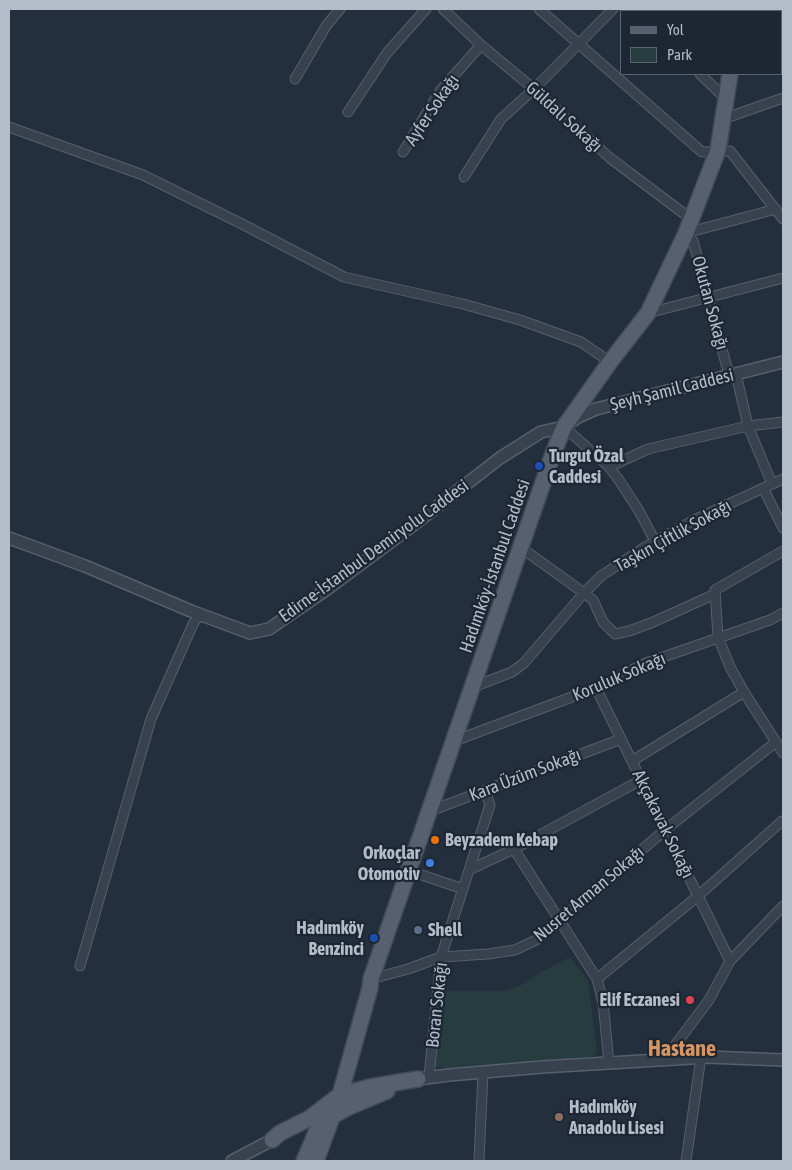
<!DOCTYPE html>
<html>
<head>
<meta charset="utf-8">
<style>
  body { margin:0 }
  #map { position:relative; width:792px; height:1170px; overflow:hidden; background:#242f3e; font-family:"Asap Condensed",sans-serif }
  canvas { display:block }
  .frame { position:absolute; inset:0; border:10px solid #b4bcc9; pointer-events:none }
  .legend { position:absolute; left:620px; top:10px; width:162px; height:65px; box-sizing:border-box; background:#1d2633; border:1px solid #59626f; margin:0; padding:6px 9px; list-style:none; font-size:15px; color:#b4bcc9 }
  .legend li { display:flex; align-items:center; gap:10px; height:25px }
  .legend b { width:25px; border:1px solid #59626f }
</style>
</head>
<body>
<div id="map">
<canvas width="792" height="1170"></canvas>
<div class="frame"></div>
<ul class="legend">
<li><b style="height:6px;background:#56606e"></b>Yol</li>
<li><b style="height:14px;background:#263c3f"></b>Park</li>
</ul>
</div>
<script>
const context = document.querySelector('canvas').getContext('2d');
context.lineJoin = 'round';
function paint(path, color) {
  context.fillStyle = color;
  context.fill(path, 'evenodd');
}
function shape(rows) {
  const path = new Path2D();
  for (const r of rows) {
    path.moveTo(r[0], r[1]);
    for (let i = 2; i < r.length; i += 2) path.lineTo(r[i], r[i + 1]);
  }
  return path;
}
function trace(path, color, width, dash) {
  context.strokeStyle = color;
  context.lineWidth = width;
  context.lineCap = dash ? 'butt' : 'round';
  context.setLineDash(dash || []);
  context.stroke(path);
}
function drawText(font, color, halo, rows, align = 'center') {
  context.font = font + ' "Asap Condensed",sans-serif';
  context.lineWidth = 4.5;
  context.setLineDash([]);
  context.textBaseline = 'middle';
  context.strokeStyle = halo;
  context.fillStyle = color;
  for (const [text, x, y, turn = 0] of rows) {
    context.save();
    context.translate(x, y);
    context.rotate((+turn || 0) * Math.PI / 180);
    context.textAlign = isNaN(turn) ? turn : align;
    if (halo) context.strokeText(text, 0, 0);
    context.fillText(text, 0, 0);
    context.restore();
  }
}
const green = shape([
  [570,957,588,980,597,1053,591,1057,454,1070,432,1066,443,991,503,991,524,984,536,975]
]);
const minor = shape([
  [443,9,481,45,534,89,610,158,691,219],
  [539,9,702,152,730,151,783,219],
  [633,9,636,11],
  [713,9,716,11],
  [781,35,783,34],
  [700,74,726,99],
  [295,79,326,26,340,9],
  [348,112,387,53,426,9],
  [723,119,783,98],
  [9,127,143,175,244,225,344,277,463,304,520,320,581,342,610,362],
  [403,152,440,91,481,45],
  [464,177,501,119,534,89,613,9],
  [686,233,693,241,729,375],
  [686,233,776,209],
  [648,313,783,278],
  [736,374,748,426,772,484],
  [564,427,609,467,648,449,748,426,783,422],
  [609,467,619,480,639,511,655,541],
  [763,488,783,528],
  [520,547,584,593,601,576,645,547,694,520,783,479],
  [783,551,715,590,718,637,730,667,744,692,783,753],
  [473,687,512,672,524,663,584,593,593,600,603,622,615,634,629,631,651,623,715,594],
  [596,688,730,961],
  [454,741,596,688,646,663,770,620,783,613],
  [632,761,744,692],
  [430,811,621,739],
  [514,849,597,979,603,1002,609,1063],
  [469,870,514,849,641,780],
  [410,871,463,889],
  [80,966,151,719,193,624,200,614],
  [371,979,408,969,441,957,488,954,515,950,536,940,665,830,776,742],
  [597,979,698,896,782,821],
  [664,1060,709,1000,730,961,783,906],
  [429,1077,441,957,490,805,485,790],
  [479,1161,483,1073],
  [686,1161,701,1057]
]);
const tertiary = shape([
  [9,538,85,566,191,611,250,633,269,629,326,590,416,523,500,458,541,432,564,427,578,417,596,409,783,362],
  [418,1079,449,1075,542,1067,708,1057,783,1060],
  [232,1161,272,1140]
]);
const primary = shape([
  [740,11,741,9],
  [331,1117,349,1107,387,1091],
  [272,1140,280,1133,310,1118,340,1095,370,1087,418,1079],
  [304,1161,321,1121],
  [316,1161,340,1095,370,988,371,979,554,451,564,427,610,362,648,313,686,233,718,150,730,74]
]);
const markers = [
  [539,466,5,"#1a4fb4"],
  [435,840,5,"#e8710a"],
  [430,863,5,"#3f7fe0"],
  [418,930,5,"#5c6f8a"],
  [374,938,5,"#1a4fb4"],
  [690,1000,5,"#e0444e"],
  [559,1117,5,"#8d6e63"]
];
const streetNames = [
  ["Ayfer Sokağı",432,110,-56],
  ["Güldalı Sokağı",564,117,42],
  ["Okutan Sokağı",710,303,75],
  ["Şeyh Şamil Caddesi",672,390,-14],
  ["Taşkın Çiftlik Sokağı",673,536,-29],
  ["Edirne-İstanbul Demiryolu Caddesi",374,551,-36],
  ["Hadımköy-İstanbul Caddesi",495,566,-71],
  ["Koruluk Sokağı",619,677,-23],
  ["Kara Üzüm Sokağı",525,775,-21],
  ["Akçakavak Sokağı",663,824,64],
  ["Nusret Arman Sokağı",589,894,-40],
  ["Boran Sokağı",437,1005,-84]
];
const poiNames = [
  ["Turgut Özal",549,456],
  ["Caddesi",549,477],
  ["Beyzadem Kebap",445,840],
  ["Orkoçlar",420,853,"right"],
  ["Otomotiv",420,874,"right"],
  ["Hadımköy",364,928,"right"],
  ["Benzinci",364,949,"right"],
  ["Shell",428,930],
  ["Elif Eczanesi",680,1000,"right"],
  ["Hadımköy",569,1107],
  ["Anadolu Lisesi",569,1128]
];
const districtNames = [
  ["Hastane",682,1049]
];
paint(green, '#263c3f');
trace(minor, '#565f6c', 11);
trace(tertiary, '#565f6c', 14);
trace(primary, '#414a57', 18);
trace(minor, '#38414e', 9);
trace(tertiary, '#38414e', 11);
trace(primary, '#56606e', 15);
for (const [x, y, r, color] of markers) {
  const dot = new Path2D();
  dot.arc(x, y, r, 0, 2 * Math.PI);
  context.fillStyle = color;
  context.fill(dot);
  trace(dot, '#1d2633', 2);
}
drawText('18px', '#b4bcc9', '#1d2633', streetNames);
drawText('bold 18px', '#b4bcc9', '#1d2633', poiNames, 'left');
drawText('bold 22px', '#d59563', '#1d2633', districtNames);
</script>
</body>
</html>
